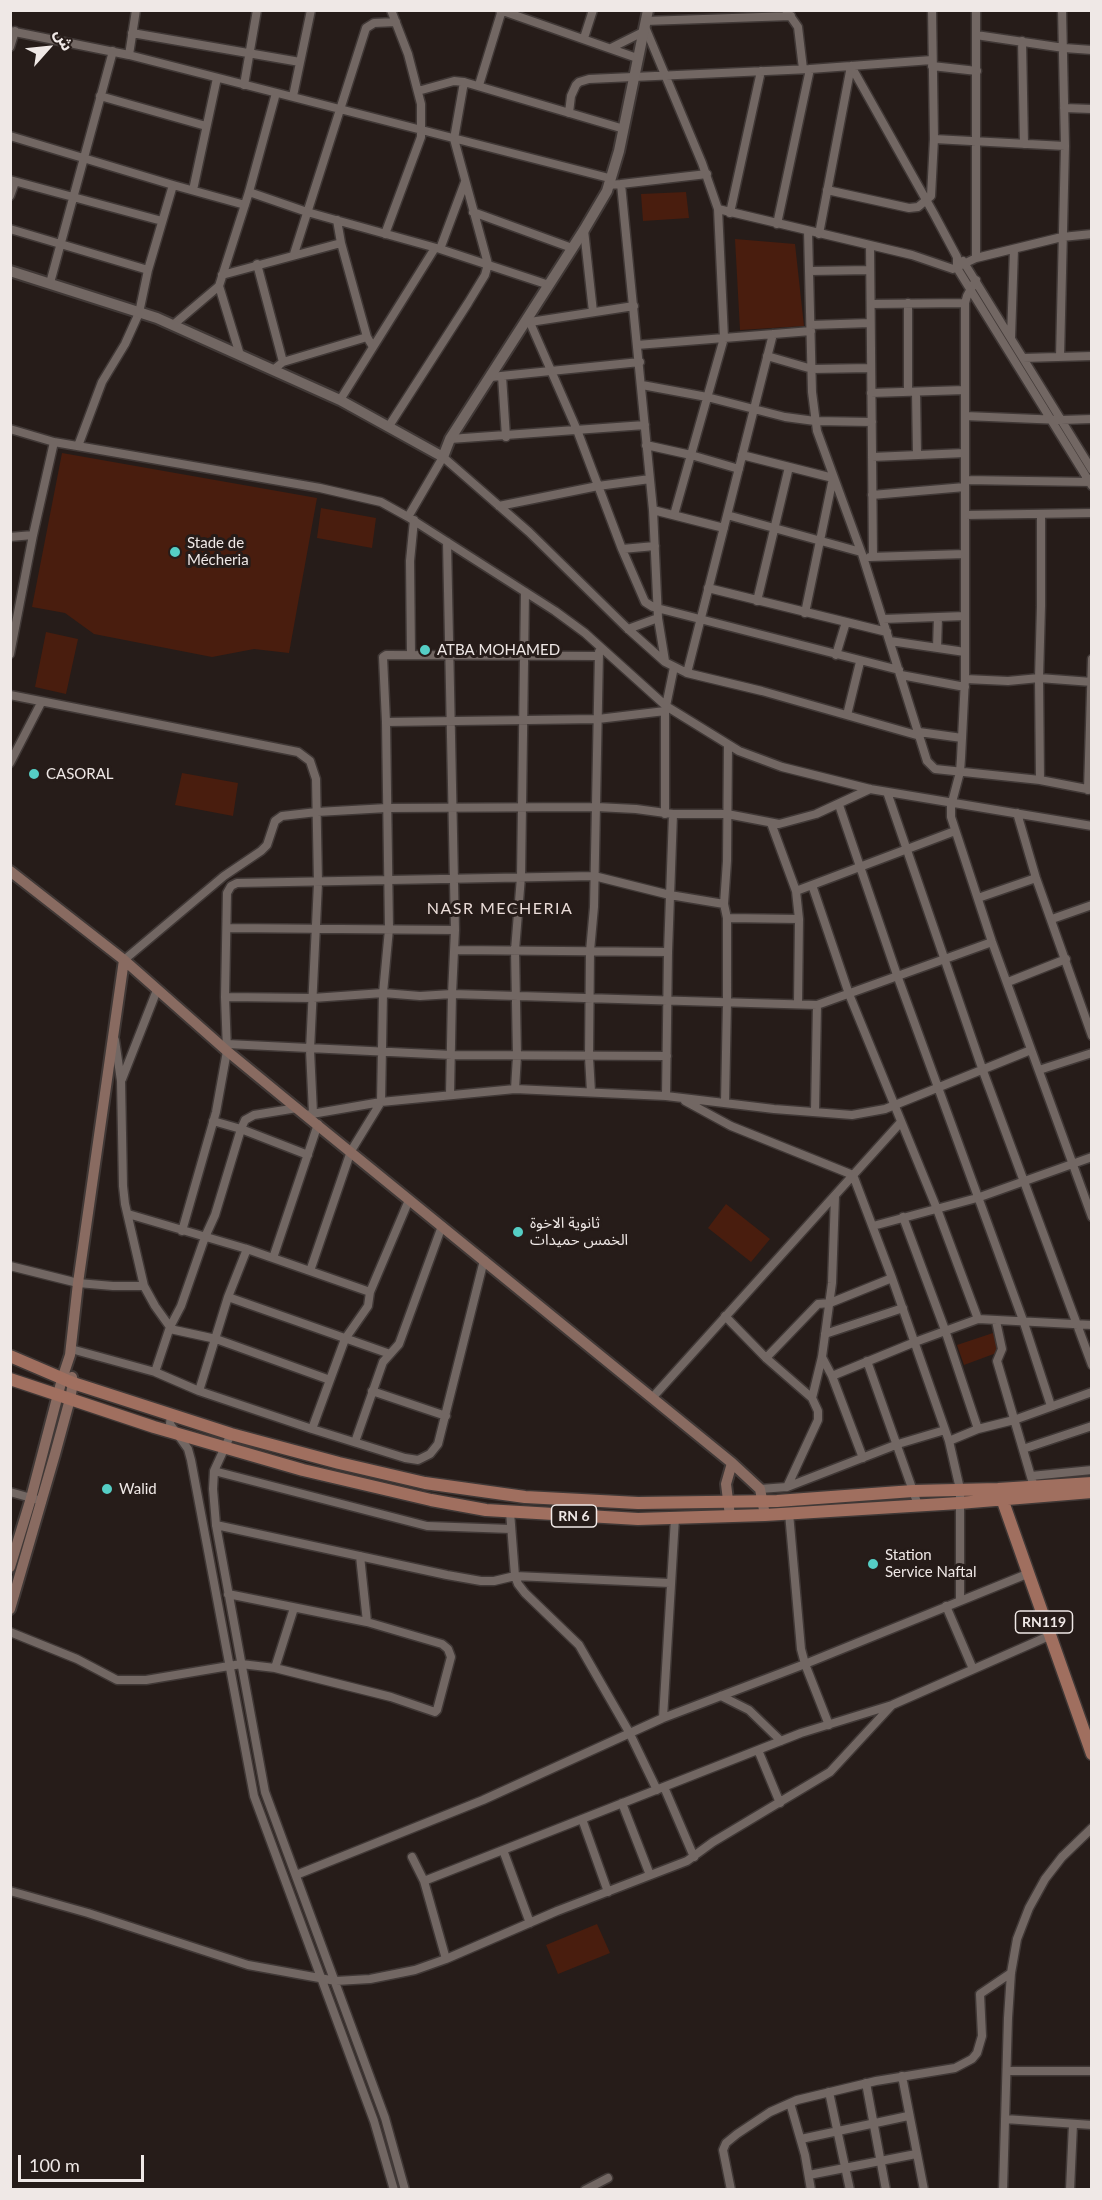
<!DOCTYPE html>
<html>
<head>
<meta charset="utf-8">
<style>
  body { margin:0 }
  #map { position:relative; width:1102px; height:2200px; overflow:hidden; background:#261c19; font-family:Lato,"Noto Sans Arabic",sans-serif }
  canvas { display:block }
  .frame { position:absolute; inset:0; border:12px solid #efe8e6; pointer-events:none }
  .north { position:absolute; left:18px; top:18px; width:60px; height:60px; -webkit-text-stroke:4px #261c19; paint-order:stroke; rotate:63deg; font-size:16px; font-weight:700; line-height:24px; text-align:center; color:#efe8e6 }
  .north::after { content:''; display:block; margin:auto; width:21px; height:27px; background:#efe8e6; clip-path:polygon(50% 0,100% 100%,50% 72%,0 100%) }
  .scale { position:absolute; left:18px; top:2155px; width:126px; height:27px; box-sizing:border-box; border:3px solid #efe8e6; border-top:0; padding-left:8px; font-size:18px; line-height:21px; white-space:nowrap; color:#efe8e6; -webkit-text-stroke:4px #261c19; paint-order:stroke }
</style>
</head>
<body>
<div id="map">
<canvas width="1102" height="2200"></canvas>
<div class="frame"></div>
<div class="north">ش</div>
<div class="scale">100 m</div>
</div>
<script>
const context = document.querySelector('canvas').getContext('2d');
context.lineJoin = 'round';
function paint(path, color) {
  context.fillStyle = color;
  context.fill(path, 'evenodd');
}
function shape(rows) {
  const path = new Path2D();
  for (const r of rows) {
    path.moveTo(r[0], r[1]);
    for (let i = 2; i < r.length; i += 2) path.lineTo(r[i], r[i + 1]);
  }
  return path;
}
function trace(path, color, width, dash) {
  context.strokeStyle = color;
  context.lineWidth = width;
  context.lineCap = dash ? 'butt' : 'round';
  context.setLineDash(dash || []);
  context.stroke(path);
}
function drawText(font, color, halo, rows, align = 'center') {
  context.font = font + ' Lato,"Noto Sans Arabic",sans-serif';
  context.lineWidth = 6;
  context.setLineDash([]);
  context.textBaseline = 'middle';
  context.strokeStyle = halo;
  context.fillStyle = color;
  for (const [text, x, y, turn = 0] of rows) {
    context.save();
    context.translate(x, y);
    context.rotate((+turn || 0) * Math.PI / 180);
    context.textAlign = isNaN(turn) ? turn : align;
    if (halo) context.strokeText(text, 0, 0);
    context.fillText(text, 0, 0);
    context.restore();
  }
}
const green = shape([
  [686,192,689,218,643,221,641,194],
  [735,239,795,244,804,326,740,330],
  [62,453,317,498,289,653,254,649,212,657,94,634,65,613,32,607],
  [321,508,376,518,372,548,317,538],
  [46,632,78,639,66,694,35,687],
  [182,773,238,783,233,816,175,805],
  [726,1204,770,1239,751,1262,708,1228],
  [993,1333,999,1352,964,1365,957,1345],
  [597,1924,610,1953,558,1974,546,1945]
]);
const minor = shape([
  [500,10,637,58],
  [786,10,798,27,803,69],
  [645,21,791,16],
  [645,27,702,163,718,209,724,338,674,515],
  [10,31,129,55,609,178],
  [132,33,300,62],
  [976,35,1064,48,1092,50],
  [584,38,593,10],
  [1022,41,1024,144],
  [10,47,15,31],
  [611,48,643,32],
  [129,55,136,10],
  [851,66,934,214,957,257,957,268,1092,486],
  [932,66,977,71],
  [244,85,257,10],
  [479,85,502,10],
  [418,91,454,81,464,82,624,129],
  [100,96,206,126],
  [293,96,311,10],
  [1064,108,1092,109],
  [569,113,571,96,576,85,579,82,589,79,810,69,932,60],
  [10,136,173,185,245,205],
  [934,139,1065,146],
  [10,180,162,221],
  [621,184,707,174],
  [608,185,621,184,653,510,658,618,665,661],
  [193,190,217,78],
  [827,190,909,208,918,207,931,196,934,139,932,10],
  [249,192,307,212,440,249,549,285],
  [10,196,15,182],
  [718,209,912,255,953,269,976,258,1062,237,1092,234],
  [473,212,572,248],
  [730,213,761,71],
  [777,224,810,69],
  [10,229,148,270],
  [584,230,593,312],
  [808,231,812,392,817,431,863,557,927,761,935,769,1040,780,1092,790],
  [385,234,421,137,421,104,408,54,391,10],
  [819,234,851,66],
  [341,243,367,337,373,347],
  [870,246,873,557],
  [440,249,465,182],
  [294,254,366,28,374,23,396,22],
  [976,258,976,10],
  [963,261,1092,470],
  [257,264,283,362],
  [810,271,870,270],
  [222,275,341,243,337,220],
  [976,280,967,296,965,303,965,679,961,758,960,772,951,806,951,817,992,942,1092,1217],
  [50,283,113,51],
  [871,304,965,303],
  [528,318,577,430,622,549,645,602,653,607,899,670],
  [530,322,634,306],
  [173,325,219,286],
  [811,325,870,323],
  [1011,338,1014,249],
  [637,345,811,331],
  [240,355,219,286,249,192,276,93],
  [767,356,812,369,871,368],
  [1060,357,1065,146,1062,10],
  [1023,358,1092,356],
  [273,370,283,362,367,337],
  [502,376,506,437],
  [491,377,640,362],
  [642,385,707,397,785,417,815,421,872,422],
  [908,392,908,303],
  [916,392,917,454],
  [871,393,965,390],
  [340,400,435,248],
  [965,416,1061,420,1092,419],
  [389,426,468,303,485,275,488,264,454,139,464,82],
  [10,429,54,442,320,488,381,502,408,517,555,611,585,633,666,706,739,751,782,767,870,789,1092,826],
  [450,439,645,425],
  [646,445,691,455,739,469],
  [78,446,102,382,125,344,139,313,148,270,173,185],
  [742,455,833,478,805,613],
  [872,457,965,453],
  [965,480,1091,482],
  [872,495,965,487],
  [499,506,598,486,650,479],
  [653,510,724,528],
  [727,515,861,552],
  [965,515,1092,513],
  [408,517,443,457,529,532,628,629,665,662,687,673,762,691,920,736],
  [10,537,33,535],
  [447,542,455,930,452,994,450,1094],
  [622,549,655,546],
  [870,557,965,554],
  [708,588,887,632],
  [757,601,789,467],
  [883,619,965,616],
  [628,629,658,618],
  [890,641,965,652],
  [937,648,938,617],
  [10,654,33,535,54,442],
  [411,655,410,561,414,520],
  [836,655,846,622],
  [687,673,773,334],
  [901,675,965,687],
  [965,679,1008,681,1039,678,1092,682],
  [10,695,298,752,310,761,316,779,318,883,310,1050,313,1113],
  [847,715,860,662],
  [386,722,598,719,665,711],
  [919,732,962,738],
  [10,763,41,703],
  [1040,780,1039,678,1041,606,1041,514],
  [1088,790,1092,659],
  [887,792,983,1071,1092,1365],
  [839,805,897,975,1024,1323,1051,1406],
  [1017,813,1036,878,1092,1036],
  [665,814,665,711,674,667],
  [771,823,796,891,799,919,798,1003],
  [812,885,849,994,937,1209,978,1319],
  [796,891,955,831],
  [978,898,1036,878],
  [727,918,799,919],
  [1052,919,1092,905],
  [227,928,455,930],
  [455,950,668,952],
  [124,960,224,876,261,851,267,845,275,821,282,816,317,812,387,808,596,807,636,809,673,814,727,814,779,824,816,814,870,789],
  [1008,982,1066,959],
  [225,997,313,998,383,993,420,996,452,994,817,1005,992,942],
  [115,1040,121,1081,123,1186,125,1204,144,1286,155,1306,170,1327,155,1372],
  [227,1044,452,1055,667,1056],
  [1039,1070,1092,1053],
  [122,1079,157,990],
  [515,1089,517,1056,515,950,521,877,525,592],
  [591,1092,589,1057,590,951,594,907,599,652],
  [666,1096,668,952,673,814],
  [685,1101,731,1126,853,1175,892,1278,949,1441,960,1489,960,1600],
  [725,1103,727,1002,727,918,724,904,727,861,728,745],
  [297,1108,254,1115,245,1120,241,1129,308,1155],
  [815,1111,817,1005],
  [306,1115,381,1102,515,1089,666,1096,774,1109,852,1115,885,1109,1031,1050],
  [128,1214,247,1249,370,1292],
  [903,1217,945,1330,978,1429],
  [873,1226,977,1198,1092,1157],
  [182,1231,216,1112,227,1051,225,997,227,893,231,886,237,883,594,876,670,895,724,904],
  [273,1258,318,1124],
  [10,1266,78,1283,113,1286,144,1286],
  [310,1271,351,1151,381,1102,383,993,389,929,386,722,383,657,386,655,599,656],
  [228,1297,390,1354],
  [725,1316,766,1358,812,1398],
  [996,1321,1002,1349,997,1361,1034,1487],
  [170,1327,181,1306,205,1237,215,1215,241,1129,213,1121],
  [170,1329,216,1339,330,1380],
  [825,1334,903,1308],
  [71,1349,155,1372,199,1391,312,1429,405,1458,418,1460,430,1454,438,1444,484,1260],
  [822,1357,832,1376,863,1458],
  [766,1358,818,1304,830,1303,892,1278],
  [867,1361,918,1505],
  [832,1376,915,1342,978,1319,1092,1325],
  [199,1391,228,1297,247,1249],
  [372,1391,446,1416],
  [652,1398,901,1122],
  [171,1414,170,1424,188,1449,191,1460,254,1796,374,2121,394,2190],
  [312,1429,345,1339,368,1306,370,1292,409,1200],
  [231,1434,214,1471,213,1489,216,1525,265,1792,385,2118,405,2190],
  [949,1441,978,1429,1014,1420,1092,1392],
  [355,1442,383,1362,399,1344,442,1226],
  [1023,1449,1092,1426],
  [214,1471,427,1526,511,1529],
  [1031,1476,1092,1470],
  [787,1487,818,1420,818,1411,812,1398,822,1357,832,1283,835,1196],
  [760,1489,787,1487,898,1444,945,1430],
  [10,1492,42,1501],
  [510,1512,515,1576,518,1584,525,1593,579,1645,629,1732,657,1790],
  [789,1513,801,1649,805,1664,829,1725],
  [216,1525,447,1575,481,1581,494,1581,515,1576,670,1583],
  [360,1556,367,1622],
  [946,1606,973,1669],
  [10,1632,77,1659,117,1680,146,1680,241,1664,275,1668,391,1697,435,1712,437,1710,451,1657,448,1649,442,1644,367,1622,228,1594],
  [275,1668,294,1608],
  [721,1696,749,1710,781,1741],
  [663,1718,675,1518],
  [758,1750,780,1803],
  [664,1787,694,1857],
  [622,1803,650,1875],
  [582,1819,608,1892],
  [503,1850,530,1923],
  [412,1857,424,1881],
  [296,1875,483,1800,663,1718,805,1664,1027,1574],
  [10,1891,88,1913,248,1965,336,1981,370,1979,415,1970,446,1959,557,1911,687,1861,713,1842,830,1772,892,1705],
  [446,1959,424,1881,801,1733,892,1705,1049,1636],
  [1008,2071,1092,2071],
  [902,2076,924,2190],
  [866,2083,886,2190],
  [829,2092,850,2190],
  [790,2103,805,2155,811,2190],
  [1005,2119,1092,2125],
  [801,2139,908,2116],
  [809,2175,916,2154],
  [585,2190,608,2178],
  [731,2190,723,2150,726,2143,737,2134,770,2112,797,2100,876,2081,955,2068,972,2059,977,2053,982,2036,980,1994,1011,1973],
  [1003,2190,1008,2018,1011,1973,1017,1939,1029,1908,1045,1879,1062,1857,1092,1828],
  [1070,2190,1073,2124]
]);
const tertiary = shape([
  [10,271,157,318,340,400,443,457,450,439,584,230,607,191,619,151,648,10]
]);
const secondary = shape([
  [10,871,124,960,227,1051,289,1102,732,1463,760,1489,765,1515],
  [730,1516,726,1484,732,1463],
  [10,1567,31,1498,62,1379,70,1355,78,1283,124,960],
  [10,1609,55,1454,70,1399,73,1383,72,1377]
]);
const primary = shape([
  [10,1356,73,1383,231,1434,339,1463,425,1483,525,1497,638,1503,777,1501,913,1491,998,1489,1092,1483],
  [10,1379,154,1427,303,1470,431,1500,486,1510,638,1519,765,1515,959,1503,1092,1492],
  [1000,1493,1092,1754]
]);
const markers = [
  [175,552,6,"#55cec5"],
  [425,650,6,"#55cec5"],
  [34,774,6,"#55cec5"],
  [518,1232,6,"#55cec5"],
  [107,1489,6,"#55cec5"],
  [873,1564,6,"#55cec5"]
];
const shields = [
  [574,1516,45],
  [1044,1622,57]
];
const shieldNames = [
  ["RN 6",574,1516],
  ["RN119",1044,1622]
];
const poiNames = [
  ["Stade de",187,543],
  ["Mécheria",187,560],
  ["ATBA MOHAMED",437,650],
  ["CASORAL",46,774],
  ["ثانوية الاخوة",530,1223],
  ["الخمس حميدات",530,1240],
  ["Walid",119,1489],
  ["Station",885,1555],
  ["Service Naftal",885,1572]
];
const neighbourhoodNames = [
  ["NASR MECHERIA",500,909]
];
paint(green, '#491d0e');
trace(minor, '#403836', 11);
trace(tertiary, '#403836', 14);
trace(secondary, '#403836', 14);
trace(primary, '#403836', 15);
trace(minor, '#726763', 8);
trace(tertiary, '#726763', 10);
trace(secondary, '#896b61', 10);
trace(primary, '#a06f5f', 12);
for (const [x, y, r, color] of markers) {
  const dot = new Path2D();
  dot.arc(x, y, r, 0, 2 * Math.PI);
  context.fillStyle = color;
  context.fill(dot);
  trace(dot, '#261c19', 2);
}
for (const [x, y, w] of shields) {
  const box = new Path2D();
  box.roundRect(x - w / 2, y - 11, w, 22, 4.5);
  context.fillStyle = '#261c19';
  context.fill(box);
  trace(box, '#efe8e6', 1.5);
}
drawText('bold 14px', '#efe8e6', null, shieldNames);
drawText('15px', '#efe8e6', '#261c19', poiNames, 'left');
context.letterSpacing = '1.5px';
drawText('16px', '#eadcd8', '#261c19', neighbourhoodNames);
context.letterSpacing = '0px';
</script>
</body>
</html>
